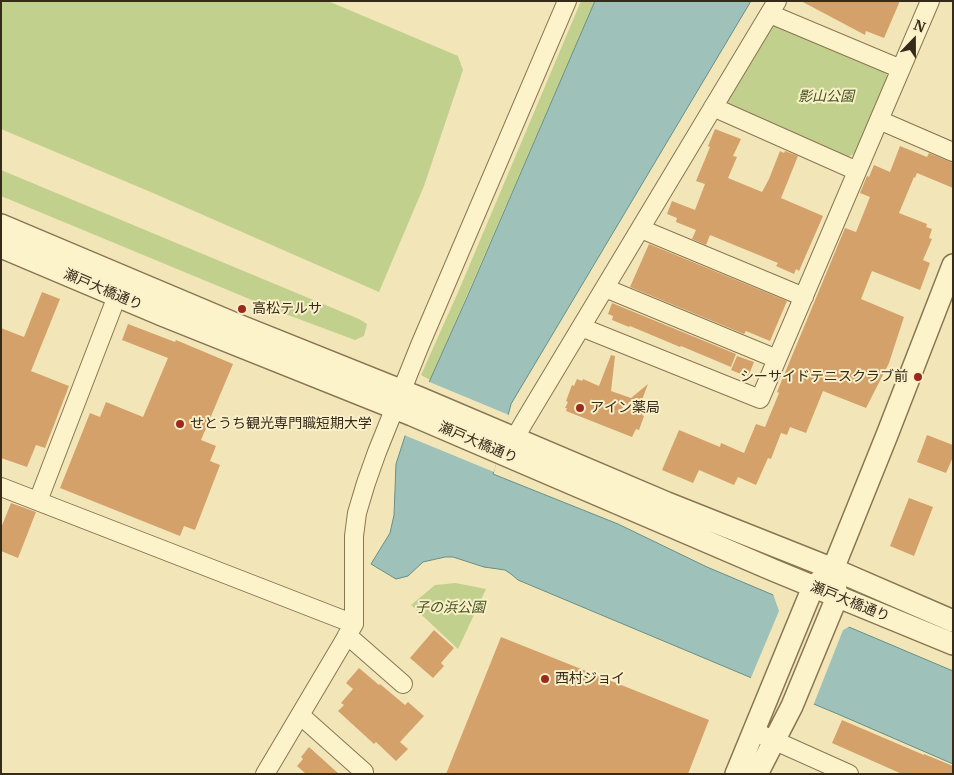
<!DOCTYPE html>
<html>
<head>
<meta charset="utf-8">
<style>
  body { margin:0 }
  #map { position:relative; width:954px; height:775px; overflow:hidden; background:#f2e6b8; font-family:Merriweather,serif }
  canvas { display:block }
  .frame { position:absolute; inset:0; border:2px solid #362a19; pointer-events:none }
  .north { position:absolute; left:889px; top:15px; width:50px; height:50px; -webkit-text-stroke:4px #f9efc8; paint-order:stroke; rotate:22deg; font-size:14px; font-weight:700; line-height:20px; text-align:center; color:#362a19 }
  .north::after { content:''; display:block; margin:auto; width:18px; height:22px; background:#362a19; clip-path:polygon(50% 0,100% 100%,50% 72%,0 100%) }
</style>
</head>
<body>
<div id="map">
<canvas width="954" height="775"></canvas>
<div class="frame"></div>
<div class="north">N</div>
</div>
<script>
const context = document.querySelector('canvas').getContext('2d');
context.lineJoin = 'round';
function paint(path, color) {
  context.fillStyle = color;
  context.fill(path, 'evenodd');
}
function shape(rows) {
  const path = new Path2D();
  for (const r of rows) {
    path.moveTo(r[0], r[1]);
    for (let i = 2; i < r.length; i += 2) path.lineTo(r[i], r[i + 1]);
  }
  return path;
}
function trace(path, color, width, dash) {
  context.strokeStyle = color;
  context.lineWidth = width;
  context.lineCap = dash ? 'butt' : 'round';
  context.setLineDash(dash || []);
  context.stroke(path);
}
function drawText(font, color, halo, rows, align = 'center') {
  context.font = font + ' Merriweather,"Noto Sans JP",serif';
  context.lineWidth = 4;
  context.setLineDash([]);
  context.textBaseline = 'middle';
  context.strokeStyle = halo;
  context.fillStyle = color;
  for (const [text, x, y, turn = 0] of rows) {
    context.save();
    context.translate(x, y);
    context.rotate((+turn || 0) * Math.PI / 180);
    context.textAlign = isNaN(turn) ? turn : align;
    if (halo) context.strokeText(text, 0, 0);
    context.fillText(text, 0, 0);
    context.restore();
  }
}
const green = shape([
  [1,1,328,1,458,56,463,70,424,186,379,292,153,193,1,129],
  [581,1,595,1,430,380,421,375,459,290],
  [776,23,884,68,888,78,854,154,846,158,730,107,727,99,766,30],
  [1,170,359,319,367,324,364,336,355,340,288,315,1,196],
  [456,583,486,589,458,649,411,605,435,585]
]);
const water = shape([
  [595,1,751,1,511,404,493,474,618,524,707,567,953,671,953,764,840,715,518,580,511,574,505,570,484,567,453,557,445,557,423,562,408,576,396,579,371,564,390,533,394,515,396,464,405,436,468,295,595,1]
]);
const pier = shape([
  [427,381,509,415,494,472,404,435],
  [772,591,852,625,843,630,813,706,750,680,779,611]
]);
const building = shape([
  [801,1,900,1,884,38,866,31,865,35],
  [715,129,741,139,733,156,737,157,728,178,762,192,769,179,780,151,784,153,785,151,798,156,781,198,823,216,799,271,796,269,794,274,776,266,778,263,710,235,706,245,692,239,696,230,676,222,677,218,667,214,672,201,695,210,705,184,696,181,710,147,708,146],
  [900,146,927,157,929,153,953,163,953,188,917,173,915,178,914,177,899,213,927,224,926,227,932,229,929,238,932,239,923,260,930,263,920,290,872,271,861,299,904,317,889,363,866,408,823,391,806,433,790,427,787,435,781,433,771,459,768,458,756,485,738,477,734,485,699,470,693,483,662,470,679,430,720,447,721,443,744,453,756,424,765,427,779,393,777,392,845,228,856,232,870,197,860,193,867,176,869,177,874,165,890,172],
  [649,244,787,301,770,341,746,331,744,334,630,287],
  [42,292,60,299,31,371,69,386,45,448,36,445,27,467,1,458,1,328,24,337],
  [612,303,736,354,731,367,681,346,680,347,630,326,629,327,612,320,613,316,608,314],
  [128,324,175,342,176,340,233,364,201,440,216,446,210,461,220,465,195,530,184,526,180,536,60,488,90,413,100,417,106,402,143,417,168,358,122,340],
  [611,355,615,356,611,391,631,398,648,384,640,405,645,407,642,415,644,416,639,430,636,429,632,437,566,411,567,408,565,408,568,402,566,401,572,385,574,386,577,379,582,381,583,379,599,386],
  [737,356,754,362,748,377,731,370],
  [927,435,953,445,953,457,946,473,917,462],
  [909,498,933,507,914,556,890,546],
  [11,503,36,512,18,558,1,551,1,528],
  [434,630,454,648,441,663,444,666,433,678,410,658],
  [501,637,709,720,688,774,446,774],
  [359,668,379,685,380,684,405,705,408,702,424,716,400,742,408,749,396,761,376,742,374,744,338,711,344,705,341,703,353,689,346,683],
  [842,720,924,755,924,754,953,766,953,774,902,774,832,743],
  [309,747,339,774,306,774,297,766,303,759,301,757]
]);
const minor = shape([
  [930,1,879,120,953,152],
  [770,14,901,69],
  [713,107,857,171],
  [641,229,804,297],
  [605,288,777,359],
  [581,327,760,399,879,120],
  [508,450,524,422,777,1],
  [1,487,354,624],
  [38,501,117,296],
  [347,635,403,684],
  [300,715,364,772],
  [753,731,849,774],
  [265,774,354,624,354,536,357,513,366,483,377,452,420,345,567,1]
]);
const tertiary = shape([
  [1,225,238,325,420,398,667,503,833,569,953,621],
  [1,247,162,315,412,415,773,570,953,644],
  [736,774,813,587,833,569,887,435,953,265],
  [757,774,792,706,830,614,837,597,835,584]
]);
const markers = [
  [242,309,5,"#9d281c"],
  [918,377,5,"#9d281c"],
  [580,408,5,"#9d281c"],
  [180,424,5,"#9d281c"],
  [545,679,5,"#9d281c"]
];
const parkNames = [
  ["影山公園",826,97],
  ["子の浜公園",450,608]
];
const streetNames = [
  ["瀬戸大橋通り",103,290,23],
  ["瀬戸大橋通り",478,443,23],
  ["瀬戸大橋通り",850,602,22]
];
const poiNames = [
  ["高松テルサ",252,309],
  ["シーサイドテニスクラブ前",908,377,"right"],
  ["アイン薬局",590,408],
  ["せとうち観光専門職短期大学",190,424],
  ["西村ジョイ",555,679]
];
paint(green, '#c1d08c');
paint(water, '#9ec1ba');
trace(water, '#658f88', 1);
paint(pier, '#f2e6b8');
paint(building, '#d4a16a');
trace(minor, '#897552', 20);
trace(tertiary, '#897552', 24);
trace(minor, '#fcf3cb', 18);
trace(tertiary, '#fcf3cb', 21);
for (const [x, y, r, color] of markers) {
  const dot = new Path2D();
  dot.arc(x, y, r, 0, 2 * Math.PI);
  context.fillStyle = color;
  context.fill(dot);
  trace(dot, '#f9efc8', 2);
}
drawText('italic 14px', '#41541d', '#f9efc8', parkNames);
drawText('14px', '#362a19', '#f9efc8', streetNames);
drawText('14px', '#362a19', '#f9efc8', poiNames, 'left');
</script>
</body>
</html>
